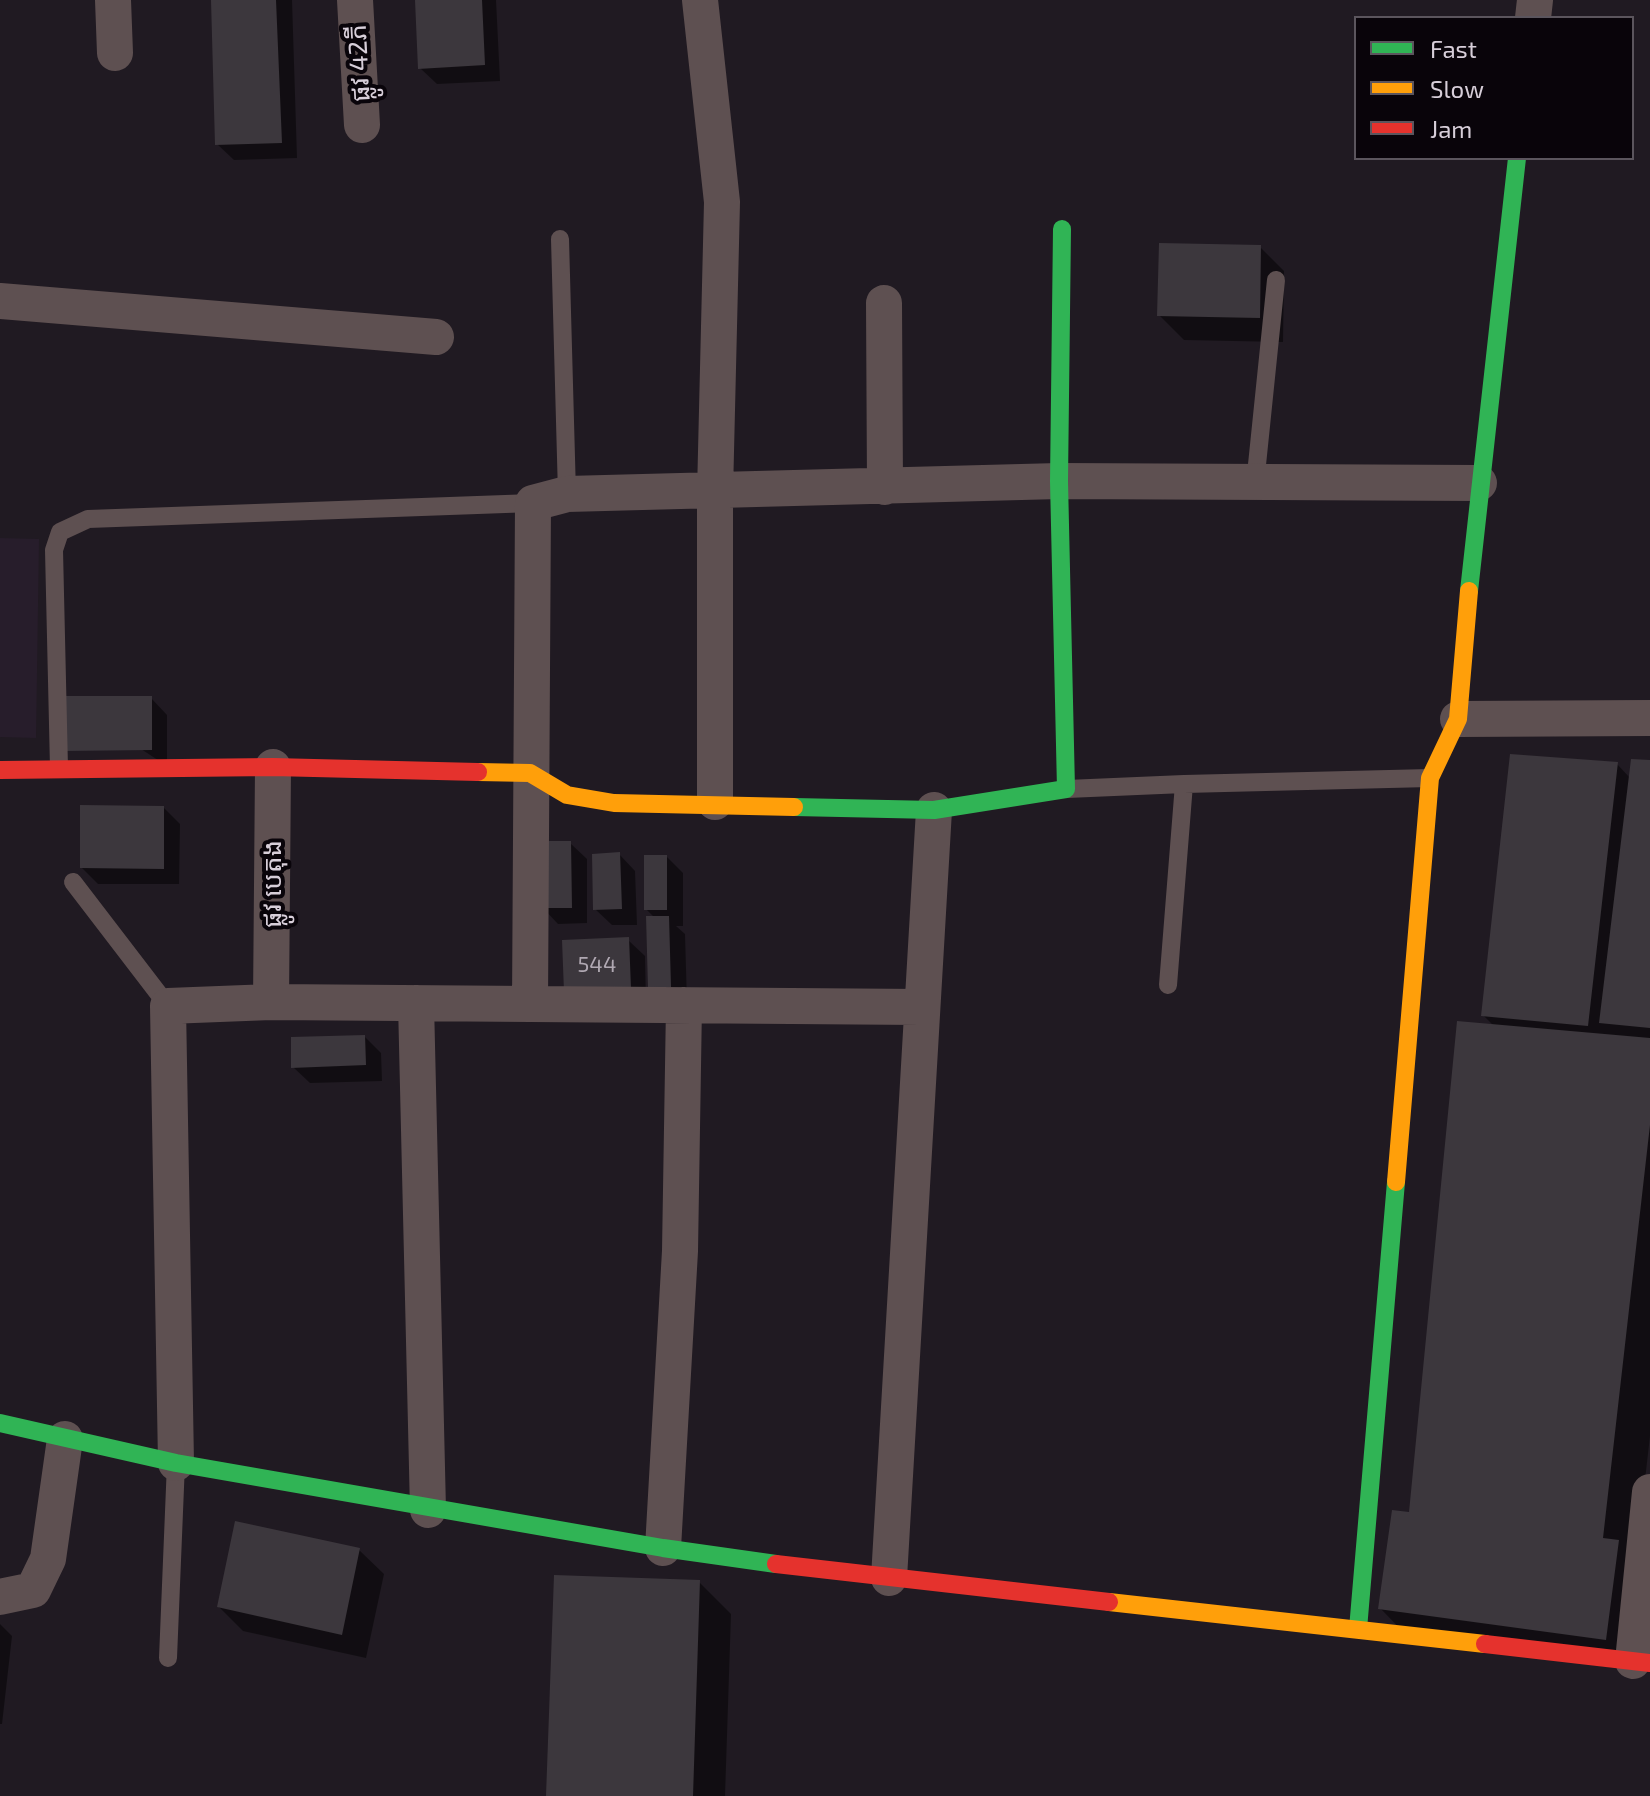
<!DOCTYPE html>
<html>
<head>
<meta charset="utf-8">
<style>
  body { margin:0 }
  #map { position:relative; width:1650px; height:1796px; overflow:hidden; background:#201a22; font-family:"Exo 2",sans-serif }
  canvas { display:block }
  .legend { position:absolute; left:1354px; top:16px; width:280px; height:144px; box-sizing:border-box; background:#09040a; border:2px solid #5b555d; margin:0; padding:10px 14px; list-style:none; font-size:24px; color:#d7ced9 }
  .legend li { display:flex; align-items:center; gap:16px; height:40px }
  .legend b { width:40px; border:2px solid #5b555d }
</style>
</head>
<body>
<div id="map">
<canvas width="1650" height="1796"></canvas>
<ul class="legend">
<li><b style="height:10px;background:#30b455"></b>Fast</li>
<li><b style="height:10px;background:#ff9f0a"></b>Slow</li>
<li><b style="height:10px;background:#e5322d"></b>Jam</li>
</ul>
</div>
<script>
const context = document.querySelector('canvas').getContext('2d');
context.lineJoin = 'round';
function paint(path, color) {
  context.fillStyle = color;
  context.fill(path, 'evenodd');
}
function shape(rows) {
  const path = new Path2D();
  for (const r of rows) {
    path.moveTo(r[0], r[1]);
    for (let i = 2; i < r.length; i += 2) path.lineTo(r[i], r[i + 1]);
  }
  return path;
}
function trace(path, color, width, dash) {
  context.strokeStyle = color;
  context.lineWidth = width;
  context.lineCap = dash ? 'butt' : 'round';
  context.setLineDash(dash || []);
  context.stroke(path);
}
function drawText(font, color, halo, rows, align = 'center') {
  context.font = font + ' "Exo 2","Noto Sans Khmer",sans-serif';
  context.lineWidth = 8;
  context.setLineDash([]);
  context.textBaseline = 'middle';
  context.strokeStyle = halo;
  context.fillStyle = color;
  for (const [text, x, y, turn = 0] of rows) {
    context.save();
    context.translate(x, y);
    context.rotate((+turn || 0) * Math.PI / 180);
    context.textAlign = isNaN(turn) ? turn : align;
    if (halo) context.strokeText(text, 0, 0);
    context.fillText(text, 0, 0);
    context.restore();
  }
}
const industrial = shape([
  [0,538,39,539,36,738,0,737]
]);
const shadow = shape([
  [213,0,292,0,297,158,234,160,217,144],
  [418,0,496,0,500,81,437,84,420,68],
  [1260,247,1284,271,1283,342,1184,340,1159,315],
  [63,698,151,698,167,715,167,766],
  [1650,762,1650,1436,1636,1559,1637,1671,1412,1641,1380,1608,1411,1515,1494,1026,1483,1015,1617,764,1630,778],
  [164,808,180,824,179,884,98,884,82,868],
  [570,843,587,859,587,923,558,924,542,907],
  [619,854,635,871,637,925,612,925,595,909],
  [667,857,683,873,683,926,676,926,685,934,687,1003,666,1003,655,918,646,909],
  [628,940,645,956,646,1005,582,1007],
  [365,1037,381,1053,382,1081,310,1083,293,1067],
  [359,1550,384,1574,366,1658,243,1631,219,1607],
  [699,1582,731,1614,725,1796,548,1796],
  [0,1624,12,1636,2,1724,0,1724]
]);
const building = shape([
  [211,0,276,0,282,143,215,145],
  [415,0,482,0,485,65,418,69],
  [1159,243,1261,245,1260,318,1157,316],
  [61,696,152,696,152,750,61,751],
  [1510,754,1618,762,1588,1026,1481,1016],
  [1631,759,1650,760,1650,1028,1599,1023],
  [80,805,164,806,164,869,80,868],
  [539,841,571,841,572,908,540,908],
  [620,852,622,909,593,910,592,854],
  [644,855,667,855,667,910,644,910],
  [646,916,669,916,671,987,648,988],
  [629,937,631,989,564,992,562,940],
  [1457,1021,1650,1038,1650,1125,1603,1538,1619,1540,1606,1640,1378,1609,1392,1510,1409,1512],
  [365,1035,366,1065,291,1068,291,1037],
  [235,1521,360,1548,342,1635,217,1607],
  [554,1575,700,1580,693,1796,546,1796]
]);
const lane = shape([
  [560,239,567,494],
  [1255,484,1276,280],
  [59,768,54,550,60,532,88,519,533,503],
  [1067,789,1184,784],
  [73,882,168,1006],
  [1168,985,1184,784,1430,778],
  [168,1658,176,1463]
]);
const street = shape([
  [113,0,115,53],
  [355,0,362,125],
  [700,0,722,202,715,493,715,802],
  [1533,18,1535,0],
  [0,301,436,337],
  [884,303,885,487],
  [1458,719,1650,718],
  [271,1002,273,767],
  [416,1003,428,1510],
  [530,1004,533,503,567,494,1059,481,1479,483],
  [176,1463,168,1006,271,1002,921,1007],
  [663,1548,680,1251,684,1005],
  [889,1578,934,810],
  [0,1597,33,1590,48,1559,65,1439],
  [1633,1661,1650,1492]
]);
const fast = shape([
  [1469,591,1517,158],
  [794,807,934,810,1066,789,1059,481,1062,229],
  [0,1423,176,1463,663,1548,776,1564],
  [1358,1629,1396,1182]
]);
const slow = shape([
  [478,772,530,773,567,795,614,803,794,807],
  [1396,1182,1430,778,1458,719,1469,591],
  [1109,1602,1485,1644]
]);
const jam = shape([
  [0,770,273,767,478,772],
  [776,1564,1109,1602],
  [1485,1644,1650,1663]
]);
const numberNames = [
  ["544",597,965]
];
const streetNames = [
  ["ផ្លូវ 42ភី",359,63,-93],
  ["ផ្លូវ បេតុង",272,884,-90]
];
paint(industrial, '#271d2b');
paint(shadow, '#0007');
paint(building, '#3c373d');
trace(lane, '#5e5051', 18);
trace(street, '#5e5051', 36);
trace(fast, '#30b455', 18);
trace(slow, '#ff9f0a', 18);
trace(jam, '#e5322d', 18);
drawText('22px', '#b0a8b2', null, numberNames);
drawText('26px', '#d7ced9', '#09040a', streetNames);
</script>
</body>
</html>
